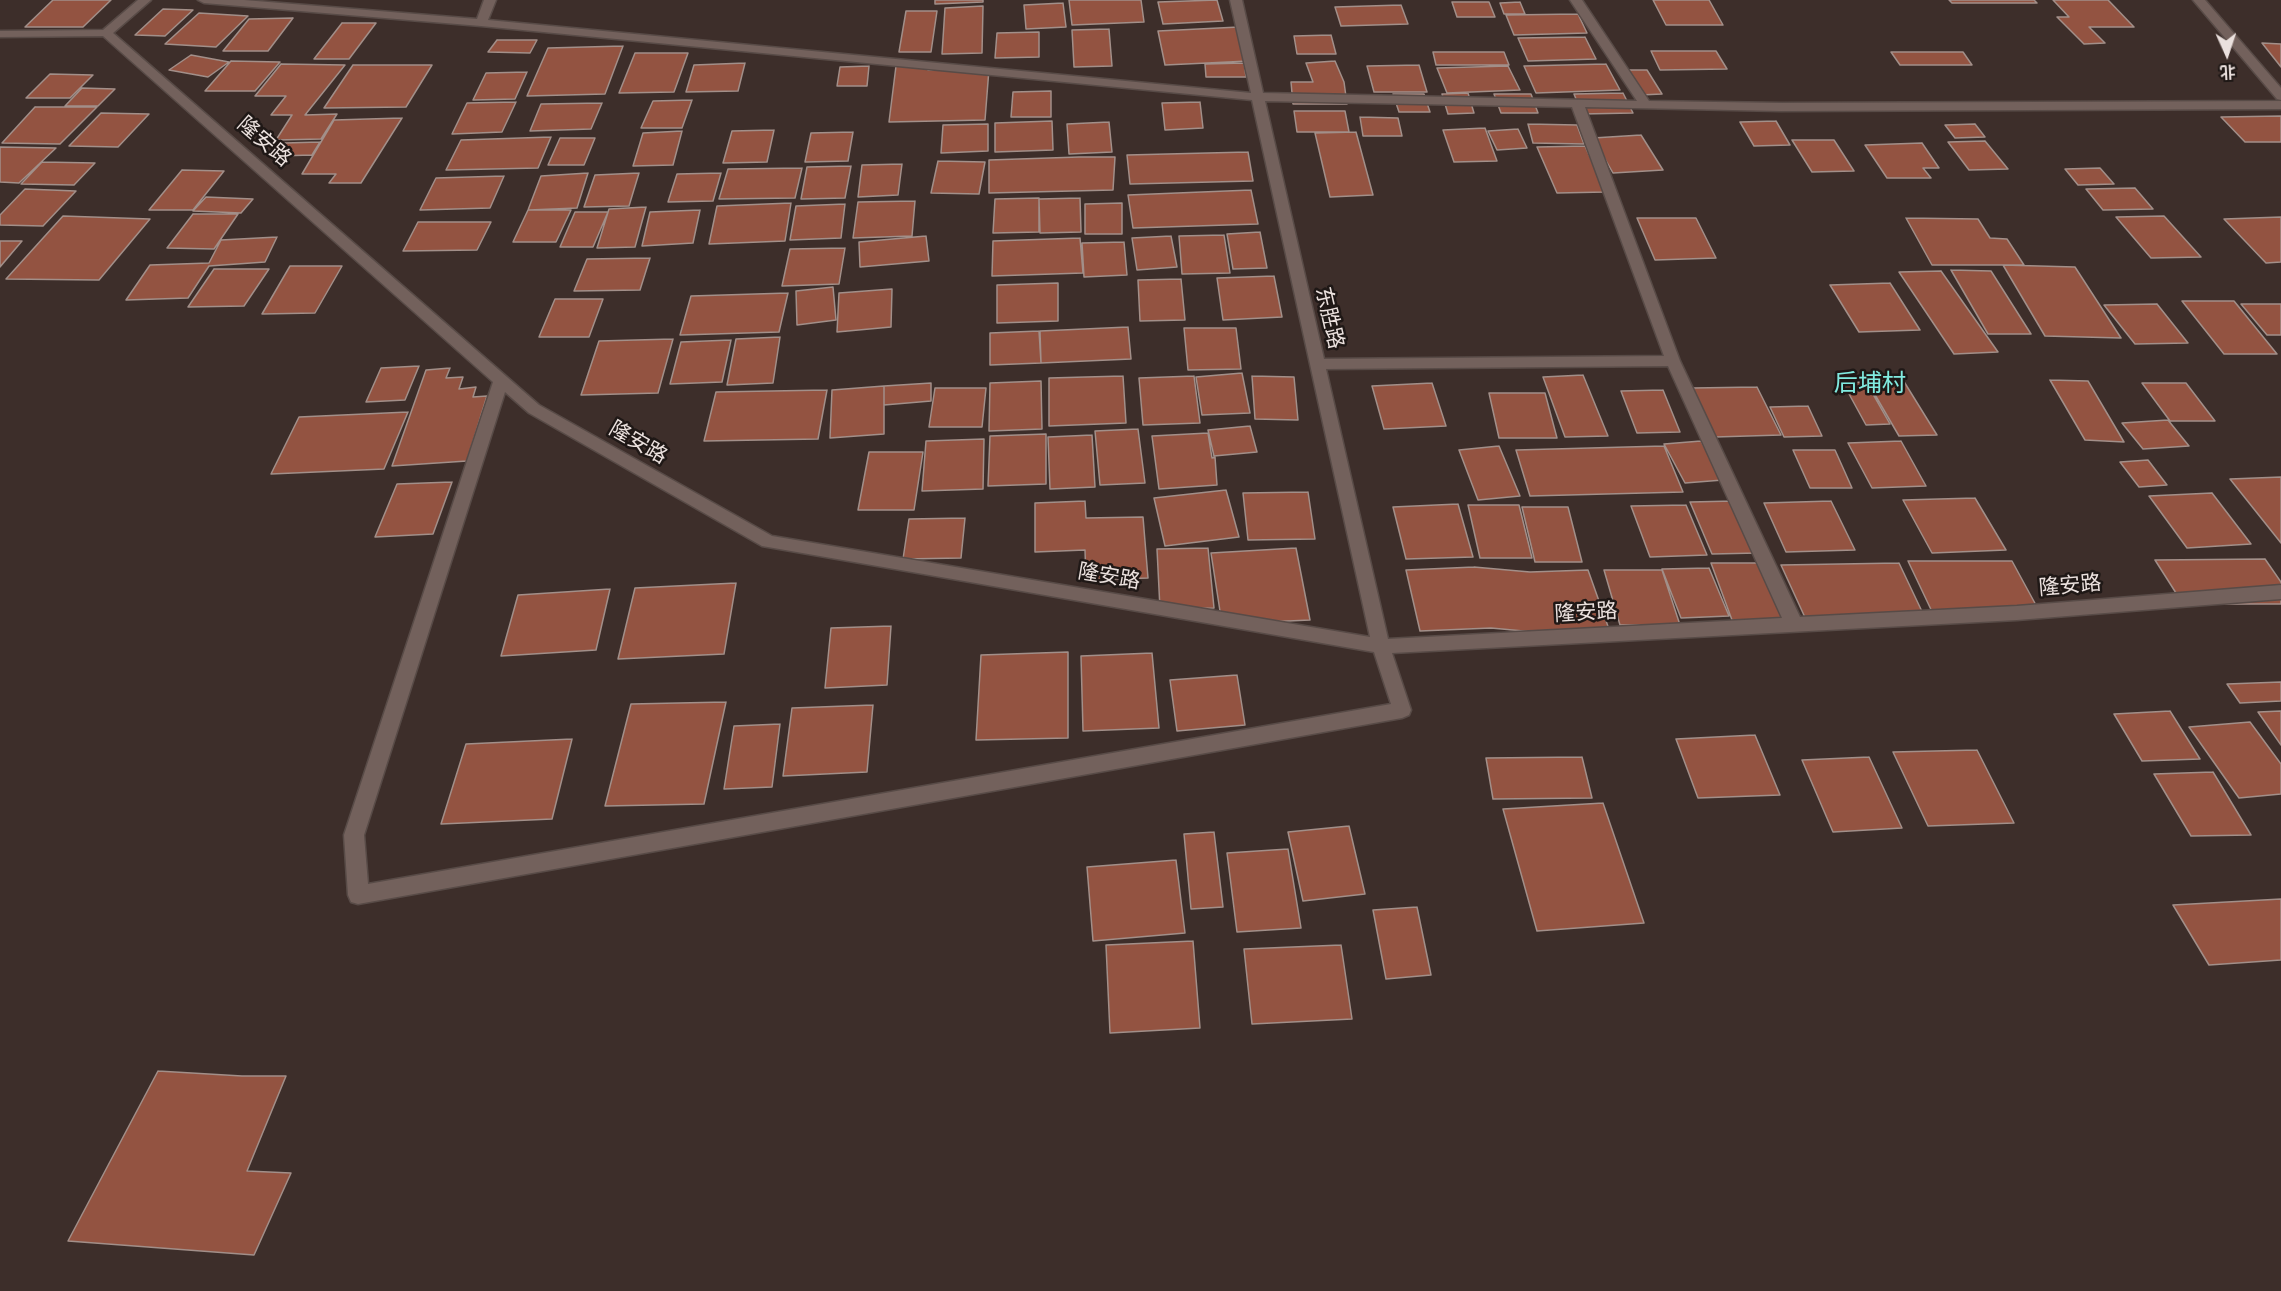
<!DOCTYPE html>
<html>
<head>
<meta charset="utf-8">
<style>
  body { margin:0 }
  #map { position:relative; width:2281px; height:1291px; overflow:hidden; background:#3d2e2a; font-family:Lora,"Noto Sans SC",serif }
  canvas { display:block }
  .north { position:absolute; left:2197px; top:24px; width:60px; height:60px; -webkit-text-stroke:4px #1f1816; paint-order:stroke; rotate:177deg; font-size:16px; font-weight:700; line-height:24px; text-align:center; color:#ebe1de }
  .north::after { content:''; display:block; margin:auto; width:21px; height:27px; background:#ebe1de; clip-path:polygon(50% 0,100% 100%,50% 72%,0 100%) }
</style>
</head>
<body>
<div id="map">
<canvas width="2281" height="1291"></canvas>
<div class="north">北</div>
</div>
<script>
const context = document.querySelector('canvas').getContext('2d');
context.lineJoin = 'round';
function paint(path, color) {
  context.fillStyle = color;
  context.fill(path, 'evenodd');
}
function shape(rows) {
  const path = new Path2D();
  for (const r of rows) {
    path.moveTo(r[0], r[1]);
    for (let i = 2; i < r.length; i += 2) path.lineTo(r[i], r[i + 1]);
  }
  return path;
}
function trace(path, color, width, dash) {
  context.strokeStyle = color;
  context.lineWidth = width;
  context.lineCap = dash ? 'butt' : 'round';
  context.setLineDash(dash || []);
  context.stroke(path);
}
function drawText(font, color, halo, rows, align = 'center') {
  context.font = font + ' Lora,"Noto Sans SC",serif';
  context.lineWidth = 5;
  context.setLineDash([]);
  context.textBaseline = 'middle';
  context.strokeStyle = halo;
  context.fillStyle = color;
  for (const [text, x, y, turn = 0] of rows) {
    context.save();
    context.translate(x, y);
    context.rotate((+turn || 0) * Math.PI / 180);
    context.textAlign = isNaN(turn) ? turn : align;
    if (halo) context.strokeText(text, 0, 0);
    context.fillText(text, 0, 0);
    context.restore();
  }
}
const building = shape([
  [53,0,111,0,83,27,25,27,53,0],
  [935,0,983,0,983,2,935,4,935,0],
  [1069,0,1141,0,1144,22,1072,25,1069,0],
  [1217,0,1223,21,1163,24,1158,2,1217,0],
  [1653,0,1709,0,1723,25,1666,25,1653,0],
  [1949,0,2034,0,2037,3,1952,3,1949,0],
  [2053,0,2108,0,2134,27,2089,27,2105,43,2084,44,2057,17,2069,17,2053,0],
  [1452,2,1489,2,1495,17,1457,17,1452,2],
  [1520,2,1525,14,1504,14,1500,3,1520,2],
  [1063,3,1066,27,1026,29,1024,5,1063,3],
  [1401,5,1408,24,1341,26,1335,7,1401,5],
  [983,6,982,53,942,54,945,8,983,6],
  [163,9,193,10,165,36,135,35,163,9],
  [906,11,937,11,931,52,899,52,906,11],
  [199,13,248,16,216,47,165,44,199,13],
  [1578,14,1587,33,1514,35,1506,15,1578,14],
  [293,18,268,51,223,51,249,19,293,18],
  [342,23,376,23,349,59,314,59,342,23],
  [1239,27,1249,61,1165,65,1158,31,1239,27],
  [1109,29,1112,66,1074,67,1072,30,1109,29],
  [1039,32,1039,57,995,58,997,33,1039,32],
  [1331,35,1336,54,1297,54,1294,36,1331,35],
  [1585,37,1596,59,1528,61,1518,38,1585,37],
  [497,40,537,40,530,53,488,52,497,40],
  [2262,43,2281,44,2281,67,2262,43],
  [623,46,605,94,527,96,548,48,623,46],
  [1651,51,1716,51,1727,69,1660,70,1651,51],
  [1433,52,1504,52,1509,65,1436,65,1433,52],
  [1891,52,1963,52,1972,65,1900,65,1891,52],
  [635,53,688,53,674,92,619,93,635,53],
  [191,55,229,62,208,77,169,70,191,55],
  [231,61,280,62,255,91,205,91,231,61],
  [1335,61,1344,82,1347,104,1293,104,1291,82,1313,82,1306,63,1335,61],
  [745,63,738,91,686,92,694,65,745,63],
  [1244,63,1246,77,1206,77,1205,64,1244,63],
  [281,64,345,65,305,115,337,114,321,139,276,140,292,115,271,115,286,96,255,96,281,64],
  [1606,64,1620,90,1536,93,1524,66,1606,64],
  [353,65,432,65,406,107,324,108,353,65],
  [928,65,928,70,989,69,985,120,889,122,896,66,928,65],
  [1419,65,1427,92,1374,92,1367,66,1419,65],
  [869,66,867,86,837,86,840,67,869,66],
  [1508,66,1520,90,1447,93,1437,68,1508,66],
  [1626,70,1647,70,1662,94,1640,95,1626,70],
  [527,72,515,99,473,100,486,73,527,72],
  [50,74,93,75,70,98,26,98,50,74],
  [82,88,115,89,98,106,65,106,82,88],
  [1051,91,1051,117,1011,117,1013,92,1051,91],
  [1468,93,1474,113,1448,114,1442,94,1468,93],
  [1623,93,1633,113,1582,114,1574,94,1623,93],
  [1393,94,1424,94,1430,112,1399,112,1393,94],
  [1494,94,1531,94,1538,113,1501,113,1494,94],
  [692,100,682,128,641,128,653,101,692,100],
  [516,102,502,132,452,134,467,103,516,102],
  [1200,102,1203,128,1165,130,1162,103,1200,102],
  [602,103,591,129,530,131,541,104,602,103],
  [35,107,97,107,60,144,2,143,35,107],
  [1294,111,1345,111,1349,132,1297,132,1294,111],
  [101,113,149,114,118,147,69,146,101,113],
  [2281,116,2281,142,2245,142,2221,117,2281,116],
  [1360,117,1398,118,1402,136,1363,136,1360,117],
  [402,118,361,183,329,183,336,174,302,174,334,120,402,118],
  [1052,121,1053,150,995,152,995,123,1052,121],
  [1776,121,1790,145,1754,146,1740,122,1776,121],
  [1109,122,1112,152,1069,154,1067,124,1109,122],
  [988,124,988,151,941,153,943,125,988,124],
  [1528,124,1577,125,1584,144,1533,143,1528,124],
  [1975,124,1985,137,1955,138,1945,125,1975,124],
  [1485,128,1497,161,1454,162,1443,130,1485,128],
  [1518,129,1527,148,1497,150,1488,131,1518,129],
  [774,130,767,162,723,163,732,131,774,130],
  [682,131,673,165,633,166,643,133,682,131],
  [853,132,848,161,805,162,811,133,853,132],
  [1356,132,1373,195,1330,197,1315,133,1356,132],
  [1641,135,1663,170,1613,173,1593,138,1641,135],
  [551,137,538,168,446,170,461,140,551,137],
  [560,138,595,138,584,165,548,165,560,138],
  [1792,140,1834,140,1854,171,1812,172,1792,140],
  [1985,141,2008,169,1969,170,1948,142,1985,141],
  [320,142,312,155,277,156,285,143,320,142],
  [1922,143,1939,168,1923,168,1931,178,1887,178,1865,145,1922,143],
  [1585,146,1606,192,1557,193,1537,147,1585,146],
  [0,147,56,148,19,183,0,182,0,147],
  [1248,152,1253,181,1130,184,1127,155,1248,152],
  [1079,157,1115,157,1113,190,989,193,989,160,1079,157],
  [938,161,985,162,979,194,931,193,938,161],
  [42,162,95,163,74,185,21,184,42,162],
  [902,164,898,195,858,197,862,165,902,164],
  [851,166,845,198,801,199,807,167,851,166],
  [802,168,795,198,719,199,728,169,802,168],
  [2100,168,2114,184,2078,185,2065,169,2100,168],
  [182,170,224,171,193,210,149,210,182,170],
  [588,173,577,208,529,210,571,210,556,242,513,242,528,210,541,176,588,173],
  [639,173,629,206,584,207,595,175,639,173],
  [721,173,713,201,668,202,677,174,721,173],
  [504,176,490,208,420,210,436,178,504,176],
  [2135,188,2153,209,2103,210,2086,189,2135,188],
  [25,189,76,191,43,226,0,225,0,215,25,189],
  [1251,190,1258,224,1133,228,1128,195,1251,190],
  [206,197,253,199,241,213,193,211,206,197],
  [1039,198,1039,232,993,233,995,199,1039,198],
  [1080,198,1081,232,1040,233,1039,199,1080,198],
  [915,201,912,236,853,238,858,202,915,201],
  [791,203,785,241,709,244,717,206,791,203],
  [1122,203,1122,234,1085,234,1085,204,1122,203],
  [845,204,841,238,790,240,796,206,845,204],
  [646,207,635,247,597,248,609,209,646,207],
  [700,210,693,243,642,246,650,212,700,210],
  [575,212,608,212,593,247,560,247,575,212],
  [193,214,238,214,214,249,167,248,193,214],
  [63,216,150,219,99,280,6,279,63,216],
  [2164,216,2201,257,2151,258,2116,217,2164,216],
  [2281,217,2281,262,2266,263,2224,219,2281,217],
  [1637,218,1696,218,1716,258,1655,260,1637,218],
  [1906,218,1978,219,1990,238,2007,239,2024,265,1932,265,1906,218],
  [418,222,491,222,477,250,403,251,418,222],
  [1260,232,1267,268,1233,269,1227,234,1260,232],
  [1224,235,1230,273,1182,274,1179,236,1224,235],
  [926,236,929,261,860,267,859,242,926,236],
  [1171,236,1177,267,1137,270,1132,238,1171,236],
  [277,237,265,262,209,266,188,298,126,300,150,265,209,263,221,240,277,237],
  [1080,238,1083,273,992,276,993,241,1080,238],
  [0,241,22,241,0,267,0,241],
  [1124,242,1127,275,1084,277,1082,243,1124,242],
  [845,248,839,284,782,286,790,249,845,248],
  [650,258,640,290,574,291,587,259,650,258],
  [2003,265,2075,267,2121,338,2045,336,2003,265],
  [290,266,342,266,315,313,262,314,290,266],
  [214,269,269,269,244,306,188,307,214,269],
  [1951,270,1991,271,2031,334,1988,334,1951,270],
  [1941,271,1998,352,1954,354,1899,272,1941,271],
  [1274,276,1282,317,1223,320,1217,278,1274,276],
  [1181,279,1185,320,1140,321,1138,280,1181,279],
  [1058,283,1058,321,997,323,997,285,1058,283],
  [1890,283,1920,330,1859,332,1830,285,1890,283],
  [833,287,836,320,797,325,796,291,833,287],
  [892,289,891,327,837,332,839,293,892,289],
  [788,293,779,332,680,335,691,296,788,293],
  [555,299,603,299,589,337,539,337,555,299],
  [2182,301,2234,301,2277,354,2224,354,2182,301],
  [2157,304,2188,343,2135,344,2104,305,2157,304],
  [2241,304,2281,304,2281,335,2267,335,2241,304],
  [1128,327,1131,359,1041,363,1040,331,1128,327],
  [1184,328,1236,328,1241,369,1188,370,1184,328],
  [1039,331,1041,363,990,365,990,333,1039,331],
  [780,337,773,383,727,385,736,339,780,337],
  [673,339,658,393,581,395,599,341,673,339],
  [731,340,722,382,670,384,681,342,731,340],
  [419,366,405,400,366,402,381,368,419,366],
  [450,368,446,378,463,377,459,389,476,387,473,397,487,396,467,461,392,466,426,370,450,368],
  [1242,373,1250,413,1202,415,1196,377,1242,373],
  [1583,375,1608,436,1565,437,1543,377,1583,375],
  [1123,376,1126,423,1049,426,1049,378,1123,376],
  [1194,376,1200,423,1143,425,1139,378,1194,376],
  [1252,376,1294,377,1298,420,1255,419,1252,376],
  [1903,380,1937,435,1899,436,1867,381,1903,380],
  [2050,380,2088,381,2124,442,2085,440,2050,380],
  [1041,381,1042,429,989,431,990,383,1041,381],
  [1866,382,1890,424,1866,425,1843,383,1866,382],
  [931,383,931,401,884,405,884,386,931,383],
  [1432,383,1446,426,1384,429,1372,386,1432,383],
  [2142,383,2186,383,2215,421,2170,421,2142,383],
  [884,386,884,434,830,438,832,390,884,386],
  [1757,387,1781,435,1715,437,1693,388,1757,387],
  [935,388,986,388,982,427,929,427,935,388],
  [827,390,818,439,704,441,716,392,827,390],
  [1663,390,1680,432,1637,433,1621,391,1663,390],
  [1489,393,1545,393,1557,438,1499,438,1489,393],
  [1808,406,1822,436,1784,437,1770,407,1808,406],
  [408,412,384,469,271,474,299,417,408,412],
  [2168,420,2189,446,2143,449,2122,423,2168,420],
  [1250,426,1257,452,1214,456,1208,430,1250,426],
  [1138,429,1145,483,1100,485,1095,431,1138,429],
  [1208,433,1212,458,1215,457,1217,485,1159,489,1152,436,1208,433],
  [1046,434,1046,484,988,486,990,436,1046,434],
  [1092,435,1095,487,1050,489,1048,437,1092,435],
  [984,439,983,489,922,491,926,441,984,439],
  [1701,441,1723,480,1685,483,1664,444,1701,441],
  [1901,441,1926,486,1872,488,1848,443,1901,441],
  [1499,446,1520,496,1478,500,1459,450,1499,446],
  [1664,446,1683,492,1530,496,1516,450,1664,446],
  [1793,450,1835,450,1852,488,1810,488,1793,450],
  [869,452,923,452,914,510,858,510,869,452],
  [2148,460,2167,485,2139,487,2120,462,2148,460],
  [2281,477,2281,543,2230,479,2281,477],
  [452,482,433,534,375,537,397,484,452,482],
  [1226,490,1239,537,1165,546,1154,498,1226,490],
  [1308,492,1315,539,1248,540,1243,493,1308,492],
  [2212,493,2251,544,2187,548,2149,496,2212,493],
  [1975,498,2006,550,1932,553,1903,500,1975,498],
  [1085,501,1086,518,1143,517,1148,578,1086,580,1085,550,1035,552,1035,503,1085,501],
  [1734,501,1758,553,1712,554,1690,502,1734,501],
  [1831,501,1855,550,1786,552,1764,503,1831,501],
  [1458,504,1473,557,1406,559,1393,507,1458,504],
  [1468,505,1519,505,1532,558,1480,558,1468,505],
  [1686,505,1707,555,1650,557,1631,506,1686,505],
  [1522,507,1568,507,1582,562,1535,562,1522,507],
  [965,518,961,558,903,559,909,519,965,518],
  [1208,548,1214,608,1160,609,1157,549,1208,548],
  [1296,548,1310,620,1222,624,1211,553,1296,548],
  [2265,559,2281,582,2281,604,2183,604,2155,560,2265,559],
  [1908,561,2012,561,2043,618,1935,618,1908,561],
  [1711,563,1774,563,1797,620,1732,620,1711,563],
  [1899,563,1927,622,1808,624,1781,565,1899,563],
  [1474,567,1530,572,1588,570,1610,632,1545,633,1491,628,1420,631,1406,570,1474,567],
  [1709,568,1729,616,1681,618,1662,569,1709,568],
  [1604,570,1662,570,1680,625,1620,625,1604,570],
  [736,583,724,654,618,659,635,588,736,583],
  [610,589,596,650,501,656,518,595,610,589],
  [891,626,887,685,825,688,831,628,891,626],
  [1068,652,1068,738,976,740,981,655,1068,652],
  [1152,653,1159,728,1083,731,1081,656,1152,653],
  [1237,675,1245,725,1177,731,1170,680,1237,675],
  [2281,682,2281,701,2240,703,2227,684,2281,682],
  [726,702,704,804,605,806,631,704,726,702],
  [873,705,867,772,783,776,792,708,873,705],
  [2170,711,2200,759,2142,761,2114,714,2170,711],
  [2281,711,2281,745,2258,712,2281,711],
  [2250,722,2281,764,2281,794,2239,798,2189,727,2250,722],
  [780,724,772,787,724,789,734,726,780,724],
  [1755,735,1780,795,1698,798,1676,739,1755,735],
  [572,739,552,819,441,824,466,744,572,739],
  [1977,750,2014,823,1928,826,1893,752,1977,750],
  [1582,757,1592,798,1493,799,1486,758,1582,757],
  [1869,757,1902,828,1833,832,1802,760,1869,757],
  [2213,772,2251,835,2191,836,2154,774,2213,772],
  [1603,803,1644,923,1537,931,1503,809,1603,803],
  [1349,826,1365,894,1303,901,1288,832,1349,826],
  [1214,832,1223,907,1191,909,1184,834,1214,832],
  [1288,849,1301,928,1237,932,1227,853,1288,849],
  [1176,860,1185,933,1093,941,1087,867,1176,860],
  [2281,899,2281,960,2209,965,2173,905,2281,899],
  [1417,907,1431,975,1386,979,1373,910,1417,907],
  [1193,941,1200,1028,1110,1033,1106,945,1193,941],
  [1341,945,1352,1019,1252,1024,1244,949,1341,945],
  [158,1071,242,1076,286,1076,247,1171,291,1173,254,1255,68,1241,158,1071]
]);
const minor = shape([
  [138,0,151,0,113,33,539,405,772,536,1370,637,1252,100,481,26,204,3,198,0,244,0,477,19,484,0,496,0,488,20,1251,93,1230,0,1242,0,1263,93,1637,101,1570,0,1582,0,1649,101,1781,103,2281,101,2281,109,1781,111,1585,107,1680,361,1800,617,2017,606,2281,585,2281,599,2017,620,1392,653,1411,710,1409,715,1402,718,358,904,351,902,348,895,344,835,493,382,103,36,0,37,0,31,103,30,138,0],
  [1265,101,1572,107,1664,356,1324,359,1265,101],
  [1668,366,1782,618,1388,639,1326,369,1668,366],
  [505,392,529,413,762,546,1374,652,1391,704,368,884,364,835,505,392],
  [2193,0,2205,0,2281,88,2281,100,2277,99,2193,0]
]);
const streetNames = [
  ["隆安路",264,142,41],
  ["东胜路",1329,318,77],
  ["隆安路",638,443,30],
  ["隆安路",1109,577,10],
  ["隆安路",2070,586,-5],
  ["隆安路",1586,613,-3]
];
const quarterNames = [
  ["后埔村",1870,384]
];
paint(building, '#935341');
trace(building, '#a28f89', 1.5);
trace(minor, '#584b47', 3);
paint(minor, '#73615c');
drawText('21px', '#ebe1de', '#1f1816', streetNames);
drawText('24px', '#81ebe0', '#1f1816', quarterNames);
</script>
</body>
</html>
